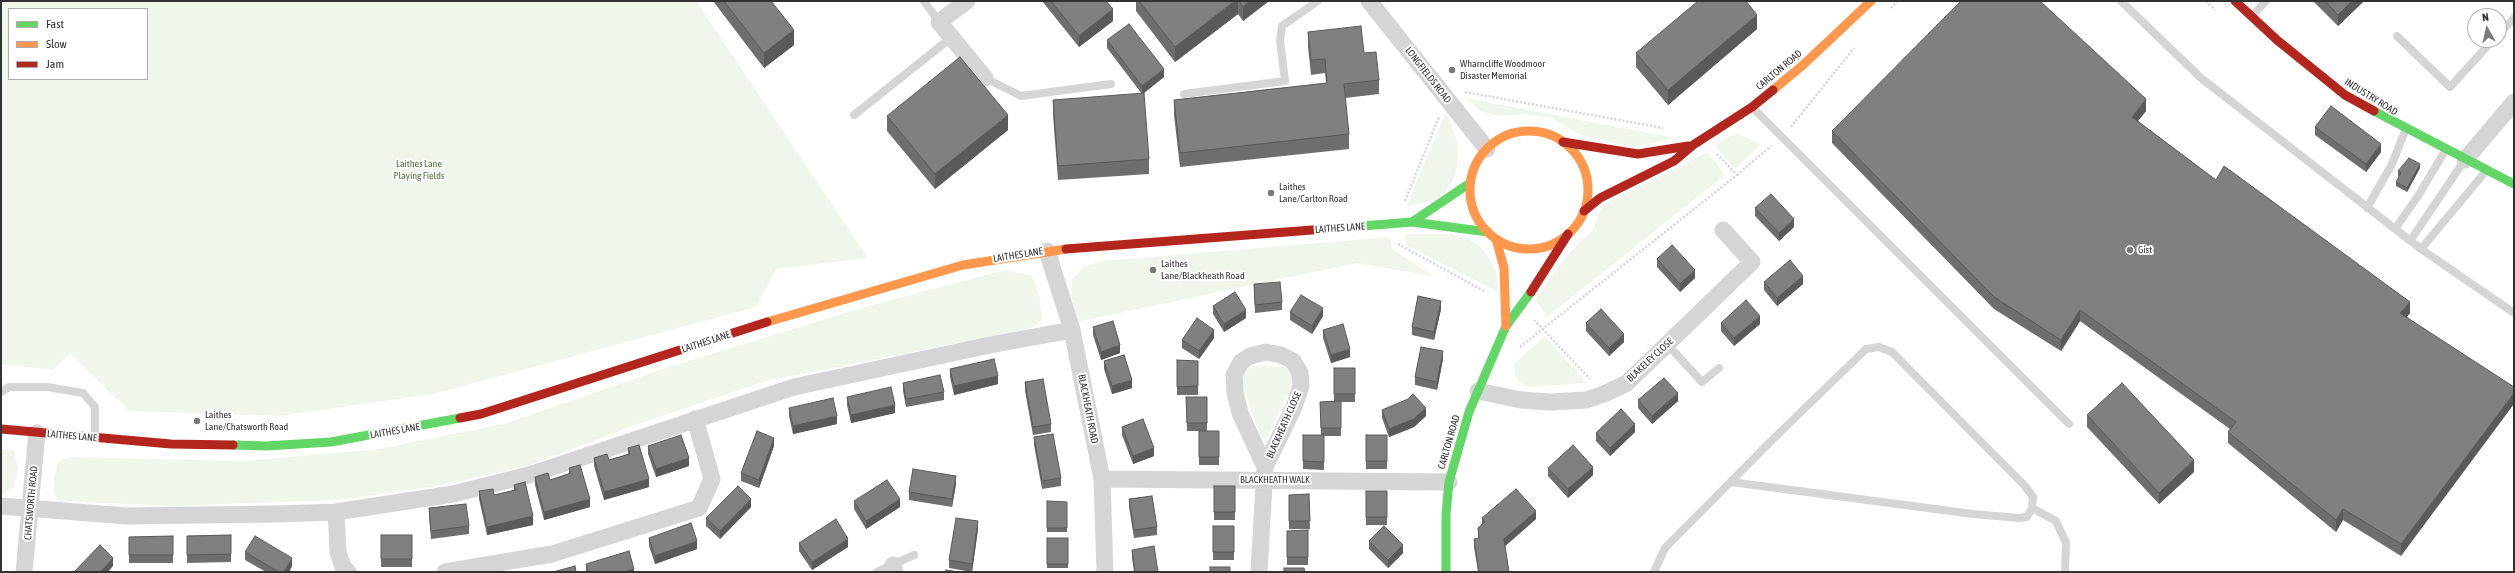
<!DOCTYPE html>
<html>
<head>
<meta charset="utf-8">
<style>
  body { margin:0 }
  #map { position:relative; width:2515px; height:573px; overflow:hidden; background:#fff; font-family:"Asap Condensed",sans-serif }
  canvas { display:block }
  .frame { position:absolute; inset:0; border:2px solid #313131; pointer-events:none }
  .legend { position:absolute; left:8px; top:8px; width:140px; height:72px; box-sizing:border-box; background:#fff; border:1px solid #adadad; margin:0; padding:5px 7px; list-style:none; font-size:12px; color:#313131 }
  .legend li { display:flex; align-items:center; gap:8px; height:20px }
  .legend b { width:20px; border:1px solid #adadad }
  .north { position:absolute; left:2467px; top:8px; width:40px; height:40px; box-sizing:border-box; background:#fff; border:1px solid #adadad; border-radius:50%; rotate:352deg; font-size:11px; font-weight:700; line-height:16px; text-align:center; color:#313131 }
  .north::after { content:''; display:block; margin:auto; width:14px; height:18px; background:#797979; clip-path:polygon(50% 0,100% 100%,50% 72%,0 100%) }
</style>
</head>
<body>
<div id="map">
<canvas width="2515" height="573"></canvas>
<div class="frame"></div>
<ul class="legend">
<li><b style="height:5px;background:#63d668"></b>Fast</li>
<li><b style="height:5px;background:#ff974d"></b>Slow</li>
<li><b style="height:5px;background:#b3261e"></b>Jam</li>
</ul>
<div class="north">N</div>
</div>
<script>
const context = document.querySelector('canvas').getContext('2d');
context.lineJoin = 'round';
function paint(path, color) {
  context.fillStyle = color;
  context.fill(path, 'evenodd');
}
function shape(rows) {
  const path = new Path2D();
  for (const r of rows) {
    if (r.length === 3) {
      path.moveTo(r[0] + r[2], r[1]);
      path.arc(r[0], r[1], r[2], 0, 2 * Math.PI);
      continue;
    }
    path.moveTo(r[0], r[1]);
    for (let i = 2; i < r.length; i += 2) path.lineTo(r[i], r[i + 1]);
  }
  return path;
}
function trace(path, color, width, dash) {
  context.strokeStyle = color;
  context.lineWidth = width;
  context.lineCap = dash ? 'butt' : 'round';
  context.setLineDash(dash || []);
  context.stroke(path);
}
function drawText(font, color, halo, rows, align = 'center') {
  context.font = font + ' "Asap Condensed",sans-serif';
  context.lineWidth = 4;
  context.setLineDash([]);
  context.textBaseline = 'middle';
  context.strokeStyle = halo;
  context.fillStyle = color;
  for (const [text, x, y, turn = 0] of rows) {
    context.save();
    context.translate(x, y);
    context.rotate((+turn || 0) * Math.PI / 180);
    context.textAlign = isNaN(turn) ? turn : align;
    if (halo) context.strokeText(text, 0, 0);
    context.fillText(text, 0, 0);
    context.restore();
  }
}
const green = shape([
  [1,1,696,1,868,258,776,269,756,307,433,394,279,416,129,411,70,353,53,370,1,364],
  [9,9,147,9,147,79,9,79],
  [1465,98,1675,138,1631,147,1581,135,1551,118,1524,114,1501,116,1489,114,1478,109],
  [1446,112,1457,140,1458,155,1457,169,1452,182,1443,194,1431,201,1406,207],
  [1738,134,1761,144,1735,169,1715,146,1730,136],
  [1708,152,1725,175,1547,317,1535,299,1569,253,1593,230,1602,205],
  [1405,234,1451,234,1466,238,1480,246,1489,258,1497,275,1498,292,1405,244],
  [1390,237,1392,249,1433,276,1357,263,1076,322,1071,294,1072,280,1083,268,1101,261],
  [1005,270,1032,276,1040,298,1042,320,1029,329,766,381,635,425,525,467,430,487,339,500,170,506,60,501,54,494,54,477,58,462,70,457,244,461,379,449,504,424,663,369,868,306],
  [1545,336,1587,383,1529,387,1520,383,1515,375,1514,364],
  [1253,366,1285,367,1291,372,1293,382,1267,438,1261,438,1241,381,1246,370],
  [1,449,14,450,18,468,14,487,2,494]
]);
const path = shape([
  [2206,1,2215,10],
  [1891,8,1898,1],
  [1465,92,1663,128],
  [1791,127,1854,48],
  [1737,175,1771,146],
  [1405,201,1439,117],
  [1398,244,1484,291],
  [1534,320,1590,379],
  [1520,347,1737,175,1716,153]
]);
const lane = shape([
  [924,1,939,22],
  [2121,1,2201,78,2421,249],
  [2252,16,2266,1],
  [2499,34,2514,18],
  [2397,36,2450,87,2493,40],
  [985,78,1021,96,1111,84],
  [1184,94,1285,81,1280,41,1282,26,1318,1],
  [1752,107,2069,424],
  [854,115,952,37],
  [2486,171,2421,249,2514,313],
  [2367,208,2392,164,2405,131],
  [2395,229,2418,196,2445,151],
  [2410,241,2464,161],
  [1667,344,1702,382,1719,368],
  [1,392,9,387,47,387,83,393,95,407,95,437],
  [2032,508,2056,521,2066,543,2065,572],
  [877,572,914,555],
  [1654,572,1665,548,1771,441,1866,349,1879,347,1892,352,2024,485,2033,497,2032,508,2027,517,2019,518,1973,514,1731,482]
]);
const street = shape([
  [967,1,939,22,985,78],
  [1369,1,1487,149],
  [2465,160,2514,102],
  [1047,251,1072,330,1102,479,1105,572],
  [1478,391,1521,400,1550,402,1586,400,1604,394,1627,383,1752,262,1723,230],
  [1102,479,1449,482],
  [1,506,127,516,276,514,336,512,453,494,529,475,794,387,990,345,1072,330],
  [336,512,338,552,343,567,348,572],
  [893,565,895,572],
  [24,572,37,433],
  [445,572,552,554,699,508,712,479,695,419],
  [1259,572,1265,467,1294,407,1301,386,1300,373,1293,361,1281,355,1266,352,1250,356,1241,362,1234,375,1235,392,1240,413,1265,467]
]);
const fast = shape([
  [2374,111,2514,184],
  [1412,222,1470,183],
  [1325,229,1412,222,1488,232],
  [233,445,266,446,331,442,460,418],
  [1446,572,1446,514,1449,482,1469,412,1506,326,1531,292]
]);
const slow = shape([
  [1773,90,1803,65,1871,1],
  [1529,190,59],
  [1496,239,1504,268,1506,326],
  [767,322,963,265,1066,249]
]);
const jam = shape([
  [2235,1,2277,40,2345,95,2374,111],
  [1563,142,1638,154,1688,146],
  [1584,211,1600,198,1674,161,1693,145,1752,107,1773,90],
  [1066,249,1325,229],
  [1531,292,1568,234],
  [460,418,481,414,767,322],
  [1,429,171,444,233,445]
]);
const wall = shape([
  [713,1,771,1,794,45,764,68],
  [1042,1,1106,1,1113,21,1079,47],
  [1136,1,1269,1,1243,21,1238,14,1175,62,1136,11],
  [2313,1,2364,1,2338,26],
  [1757,29,1668,105,1636,67,1636,53],
  [1308,32,1364,53,1379,80,1379,94,1345,98,1349,134,1349,149,1180,167,1174,115,1174,100,1326,83,1325,73,1311,75,1308,47],
  [1107,40,1164,77,1143,94,1149,159,1149,174,1058,180,1053,115,1053,100,1142,94,1107,48],
  [2146,111,2138,121,2216,180,2410,313,2406,317,2401,556,2343,520,2336,532,2228,443,2228,432,2230,429,2080,321,2061,351,1994,309,1832,143,1832,131],
  [887,116,1008,130,935,189,887,131],
  [2315,127,2381,152,2366,172,2315,135],
  [2420,168,2407,192,2396,186,2396,182,2399,176,2398,176,2398,171],
  [1755,208,1794,227,1779,241,1755,216],
  [1657,259,1695,278,1680,292,1657,267],
  [1764,282,1803,284,1777,306,1764,290],
  [1254,284,1282,302,1282,310,1255,313],
  [1213,306,1246,318,1224,332,1213,314],
  [1441,309,1434,340,1412,335,1412,327],
  [1290,312,1323,316,1312,334,1290,320],
  [1586,323,1624,342,1609,356,1586,331],
  [1721,323,1760,324,1734,346,1721,331],
  [1093,327,1120,353,1101,360,1093,335],
  [1323,330,1350,357,1331,363,1323,338],
  [1214,338,1199,359,1182,348,1182,340],
  [1443,359,1437,390,1415,385,1415,377],
  [1177,360,1198,361,1198,395,1177,395],
  [1104,361,1132,388,1112,394,1104,369],
  [1334,368,1355,368,1355,402,1341,402,1341,436,1324,436,1324,470,1303,469,1303,435,1321,435,1320,402,1334,401],
  [950,369,998,384,954,395,950,377],
  [1025,382,1051,424,1051,432,1033,435,1025,391],
  [903,383,944,392,944,400,906,407,903,391],
  [847,397,895,413,851,423,847,405],
  [1186,397,1207,397,1207,431,1187,431],
  [1638,400,1678,401,1652,424,1638,408],
  [789,408,837,424,793,434,789,416],
  [1382,410,1426,416,1414,427,1389,437,1382,418],
  [2087,415,2194,472,2159,504,2087,427],
  [1122,427,1154,456,1133,464,1122,435],
  [1199,431,1219,431,1219,465,1199,465],
  [1635,432,1610,456,1596,441,1596,433],
  [1366,435,1387,435,1387,469,1366,469],
  [1034,437,1061,478,1061,486,1042,489,1034,445],
  [648,446,689,466,656,477,648,454],
  [774,446,759,488,741,481,741,473],
  [628,448,649,487,604,500,594,466,594,458,609,460,628,454],
  [569,468,590,507,544,520,535,485,535,477,550,480,569,474],
  [1548,468,1593,475,1568,498,1548,476],
  [956,484,952,507,909,500,909,492],
  [514,485,533,525,487,535,479,499,479,491,494,495,514,490],
  [1214,486,1235,486,1235,520,1214,520],
  [1366,491,1387,491,1387,525,1366,525],
  [1309,494,1310,529,1289,529,1289,495],
  [1129,499,1157,527,1157,535,1134,538,1129,507],
  [854,501,900,507,866,529,854,509],
  [1047,501,1067,502,1067,532,1047,532],
  [751,507,720,539,706,526,706,518],
  [429,508,469,526,469,534,431,539,429,516],
  [1482,518,1536,519,1505,546,1509,572,1478,572,1474,547,1474,539,1478,539,1478,528,1482,524],
  [1213,526,1234,526,1234,560,1213,560],
  [978,529,972,572,949,568,949,560],
  [1308,530,1308,565,1287,565,1287,531],
  [231,535,231,562,187,563,187,536],
  [381,535,412,535,412,567,381,567],
  [173,536,173,563,129,563,129,537],
  [649,538,697,549,655,564,649,546],
  [1047,538,1068,538,1068,568,1047,568],
  [1369,541,1403,553,1388,568,1369,549],
  [799,543,848,547,812,570,799,551],
  [1132,550,1158,572,1134,572,1132,558],
  [245,552,292,566,289,572,266,572,245,560],
  [586,564,634,572,586,572]
]);
const shadedWall = shape([
  [1235,1,1238,1,1238,14,1175,62,1175,47],
  [1250,1,1269,1,1243,21,1243,7],
  [2352,1,2364,1,2338,26,2338,15],
  [1113,9,1113,21,1079,47,1079,36],
  [1757,15,1757,29,1668,105,1668,90],
  [794,30,794,45,764,68,764,53],
  [1164,69,1164,77,1142,94,1142,86],
  [2146,99,2146,111,2132,128,2132,117],
  [1008,115,1008,130,935,189,935,174],
  [2381,144,2381,152,2366,172,2366,164],
  [2420,164,2420,168,2407,192,2407,188],
  [1794,219,1794,227,1779,241,1779,233],
  [1695,270,1695,278,1680,292,1680,284],
  [1803,276,1803,284,1777,306,1777,298],
  [1441,301,1441,309,1434,340,1434,332],
  [2410,302,2410,313,2400,325,2400,313],
  [1323,308,1323,316,1312,334,1312,326],
  [1246,310,1246,318,1224,332,1224,324],
  [2080,310,2080,321,2061,351,2061,340],
  [1760,316,1760,324,1734,346,1734,338],
  [1214,330,1214,338,1199,359,1199,351],
  [1624,334,1624,342,1609,356,1609,348],
  [1120,345,1120,353,1101,360,1101,352],
  [1350,349,1350,357,1331,363,1331,355],
  [1443,351,1443,359,1437,390,1437,382],
  [998,376,998,384,954,395,954,386],
  [1132,380,1132,388,1112,394,1112,386],
  [1678,393,1678,401,1652,424,1652,416],
  [2514,393,2514,404,2401,556,2401,544],
  [895,405,895,413,851,423,851,415],
  [1426,408,1426,416,1414,427,1389,437,1389,429],
  [837,416,837,424,793,434,793,426],
  [1635,424,1635,432,1610,456,1610,448],
  [774,438,774,446,759,488,759,480],
  [1154,448,1154,456,1133,464,1133,456],
  [689,458,689,466,656,477,656,469],
  [2194,460,2194,472,2159,504,2159,493],
  [1593,467,1593,475,1568,498,1568,489],
  [956,476,956,484,952,507,952,499],
  [649,479,649,487,604,500,604,492],
  [590,499,590,507,544,520,544,512],
  [751,499,751,507,720,539,720,531],
  [900,499,900,507,866,529,866,521],
  [2343,509,2343,520,2336,532,2336,520],
  [1536,511,1536,519,1504,547,1504,539],
  [533,516,533,525,487,535,487,527],
  [978,521,978,529,972,572,972,564],
  [848,539,848,547,812,570,812,562],
  [697,541,697,549,655,564,655,556],
  [1403,545,1403,553,1388,568,1388,560],
  [113,558,113,566,108,572,100,572],
  [292,558,292,566,289,572,284,572],
  [634,569,634,572,624,572]
]);
const building = shape([
  [724,1,771,1,794,30,764,53,724,1],
  [1051,1,1106,1,1113,9,1079,36,1051,1],
  [1139,1,1235,1,1175,47,1139,1],
  [1239,1,1250,1,1243,7,1239,1],
  [1698,1,1746,1,1757,15,1668,90,1636,53,1698,1],
  [1961,1,2040,1,2146,99,2132,117,2216,180,2224,166,2410,302,2400,313,2514,387,2514,393,2401,544,2343,509,2336,520,2228,432,2236,422,2080,310,2061,340,1994,297,1832,131,1961,1],
  [2325,1,2352,1,2338,15,2325,1],
  [1129,24,1164,69,1142,86,1107,40,1129,24],
  [1361,26,1364,53,1376,52,1379,80,1344,84,1349,134,1180,153,1174,100,1327,83,1325,59,1311,60,1308,32,1361,26],
  [960,57,1008,115,935,174,887,116,960,57],
  [1144,93,1149,159,1058,166,1053,100,1144,93],
  [2331,106,2381,144,2366,164,2315,127,2331,106],
  [2409,158,2420,164,2407,188,2396,182,2401,173,2398,171,2409,158],
  [1771,194,1794,219,1779,233,1755,208,1771,194],
  [1672,245,1695,270,1680,284,1657,259,1672,245],
  [1790,260,1803,276,1777,298,1764,282,1790,260],
  [1280,282,1282,302,1255,305,1254,284,1280,282],
  [1235,292,1246,310,1224,324,1213,306,1235,292],
  [1301,295,1323,308,1312,326,1290,312,1301,295],
  [1418,296,1441,301,1434,332,1412,327,1418,296],
  [1746,300,1760,316,1734,338,1721,323,1746,300],
  [1601,309,1624,334,1609,348,1586,323,1601,309],
  [1197,318,1214,330,1199,351,1182,340,1197,318],
  [1113,321,1120,345,1101,352,1093,327,1113,321],
  [1343,324,1350,349,1331,355,1323,330,1343,324],
  [1421,347,1443,351,1437,382,1415,377,1421,347],
  [1124,355,1132,380,1112,386,1104,361,1124,355],
  [994,359,998,376,954,386,950,369,994,359],
  [1177,360,1198,361,1198,386,1177,387,1177,360],
  [1334,368,1355,368,1355,394,1334,394,1334,368],
  [940,375,944,392,906,399,903,383,940,375],
  [1664,378,1678,393,1652,416,1638,400,1664,378],
  [1043,379,1051,424,1033,427,1025,382,1043,379],
  [2122,383,2194,460,2159,493,2087,415,2122,383],
  [891,387,895,405,851,415,847,397,891,387],
  [1413,394,1426,408,1414,419,1389,429,1382,410,1408,399,1413,394],
  [1186,397,1207,397,1207,423,1187,423,1186,397],
  [833,398,837,416,793,426,789,408,833,398],
  [1341,401,1341,428,1321,428,1320,402,1341,401],
  [1621,409,1635,424,1610,448,1596,433,1621,409],
  [1143,419,1154,448,1133,456,1122,427,1143,419],
  [757,431,774,438,759,480,741,473,757,431],
  [1199,431,1219,431,1219,457,1199,457,1199,431],
  [1053,434,1061,478,1042,481,1034,437,1053,434],
  [681,435,689,458,656,469,648,446,681,435],
  [1303,435,1324,435,1324,462,1303,461,1303,435],
  [1366,435,1387,435,1387,461,1366,461,1366,435],
  [639,445,649,479,604,492,594,458,607,454,609,460,630,454,628,448,639,445],
  [1573,445,1593,467,1568,489,1548,468,1573,445],
  [580,465,590,499,544,512,535,477,548,473,550,480,571,473,569,468,580,465],
  [913,469,956,476,952,499,909,492,913,469],
  [887,480,900,499,866,521,854,501,887,480],
  [525,482,533,516,487,527,479,491,493,489,494,495,516,490,514,485,525,482],
  [738,486,751,499,720,531,706,518,738,486],
  [1214,486,1235,486,1235,512,1214,512,1214,486],
  [1516,489,1536,511,1504,539,1509,572,1479,572,1474,539,1479,538,1478,528,1485,522,1482,518,1516,489],
  [1366,491,1387,491,1387,517,1366,517,1366,491],
  [1309,494,1310,521,1289,521,1289,495,1309,494],
  [1152,496,1157,527,1134,530,1129,499,1152,496],
  [1047,501,1067,502,1067,528,1047,528,1047,501],
  [466,504,469,526,431,531,429,508,466,504],
  [956,518,978,521,972,564,949,560,956,518],
  [836,519,848,539,812,562,799,543,836,519],
  [691,523,697,541,655,556,649,538,691,523],
  [1213,526,1234,526,1234,552,1213,552,1213,526],
  [1384,526,1403,545,1388,560,1369,541,1384,526],
  [1308,530,1308,557,1287,557,1287,531,1308,530],
  [231,535,231,554,187,555,187,536,231,535],
  [381,535,412,535,412,559,381,559,381,535],
  [173,536,173,555,129,555,129,537,173,536],
  [255,536,292,558,284,572,279,572,245,552,255,536],
  [1047,538,1068,538,1068,564,1047,564,1047,538],
  [100,545,113,558,100,572,74,572,100,545],
  [1154,546,1158,572,1135,572,1132,550,1154,546],
  [629,551,634,569,624,572,588,572,586,564,629,551],
  [575,566,576,572,553,572,575,566],
  [1210,567,1230,567,1230,572,1210,572,1210,567],
  [1284,568,1304,568,1305,572,1284,572,1284,568],
  [946,570,959,572,946,572,946,570]
]);
const markers = [
  [1452,70,4,"#797979"],
  [1271,193,4,"#797979"],
  [2130,250,4,"#797979"],
  [1153,270,4,"#797979"],
  [197,421,4,"#797979"]
];
const poiNames = [
  ["Wharncliffe Woodmoor",1460,64],
  ["Disaster Memorial",1460,76],
  ["Laithes",1279,187],
  ["Lane/Carlton Road",1279,199],
  ["Gist",2138,250],
  ["Laithes",1161,264],
  ["Lane/Blackheath Road",1161,276],
  ["Laithes",205,415],
  ["Lane/Chatsworth Road",205,427]
];
const streetNames = [
  ["CARLTON ROAD",1779,70,-40],
  ["LONGFIELDS ROAD",1428,75,52],
  ["INDUSTRY ROAD",2371,97,32],
  ["LAITHES LANE",1340,228,-4],
  ["LAITHES LANE",1018,255,-9],
  ["LAITHES LANE",706,342,-18],
  ["BLAKELEY CLOSE",1650,360,-43],
  ["BLACKHEATH ROAD",1088,409,79],
  ["BLACKHEATH CLOSE",1284,425,-66],
  ["LAITHES LANE",395,431,-10],
  ["LAITHES LANE",72,436,5],
  ["CARLTON ROAD",1449,442,-74],
  ["BLACKHEATH WALK",1275,480],
  ["CHATSWORTH ROAD",31,503,-85]
];
const parkNames = [
  ["Laithes Lane",419,164],
  ["Playing Fields",419,176]
];
paint(green, '#f1f6ed');
trace(path, '#d5d5d5', 2.5, [2, 2]);
trace(lane, '#d5d5d5', 8);
trace(street, '#d5d5d5', 17);
trace(fast, '#63d668', 9);
trace(slow, '#ff974d', 9);
trace(jam, '#b3261e', 9);
paint(wall, '#6e6e6e');
paint(shadedWall, '#5a5a5a');
paint(building, '#808080');
trace(building, '#5a5a5a', 1);
for (const [x, y, r, color] of markers) {
  const dot = new Path2D();
  dot.arc(x, y, r, 0, 2 * Math.PI);
  context.fillStyle = color;
  context.fill(dot);
  trace(dot, '#fff', 1.5);
}
drawText('10px', '#313131', '#fff', poiNames, 'left');
drawText('10px', '#313131', '#fff', streetNames);
drawText('10px', '#51703b', '#fff', parkNames);
</script>
</body>
</html>
